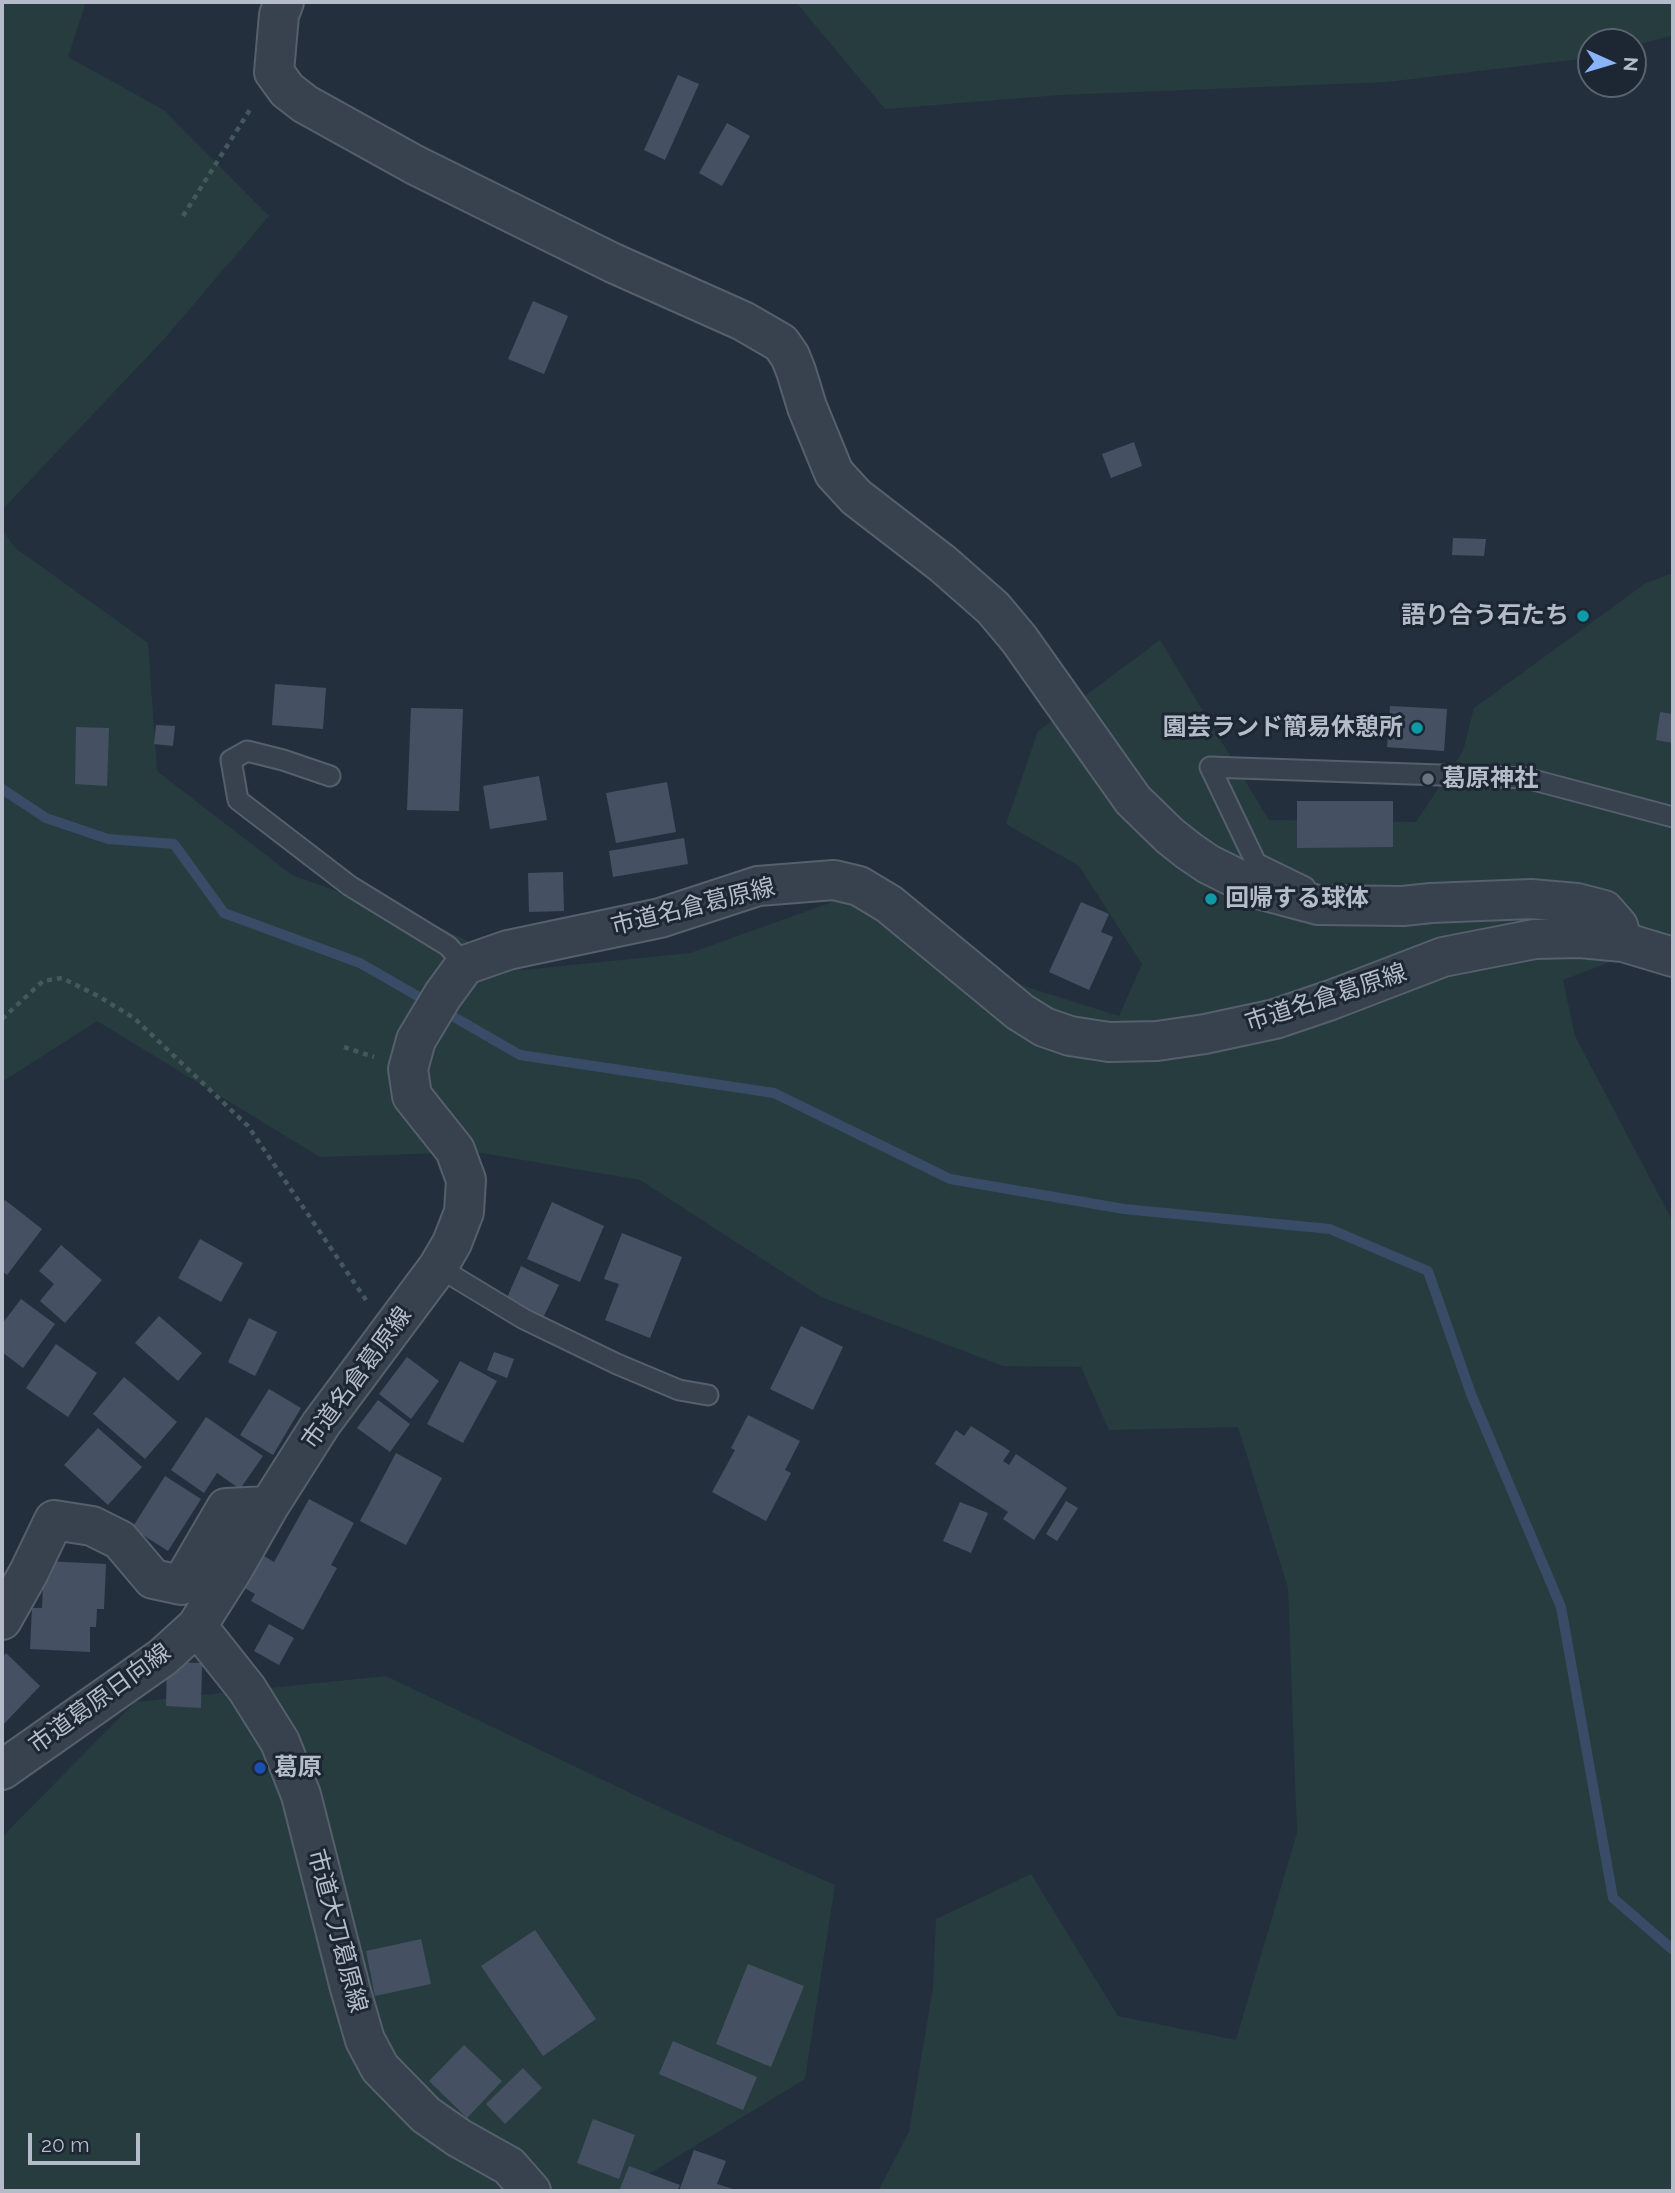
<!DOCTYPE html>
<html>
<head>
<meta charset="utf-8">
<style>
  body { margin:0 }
  #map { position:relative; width:1675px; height:2193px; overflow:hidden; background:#242f3e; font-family:Raleway,sans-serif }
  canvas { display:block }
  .frame { position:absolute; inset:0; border:4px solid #b4bcc9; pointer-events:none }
  .north { position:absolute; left:1577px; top:28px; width:70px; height:70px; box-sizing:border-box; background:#1d2633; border:2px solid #59626f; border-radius:50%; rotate:94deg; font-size:19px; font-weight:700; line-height:28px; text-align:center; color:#b4bcc9 }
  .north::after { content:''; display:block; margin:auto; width:24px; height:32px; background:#8ab4f8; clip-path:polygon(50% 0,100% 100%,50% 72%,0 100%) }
  .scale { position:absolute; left:28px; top:2133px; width:112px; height:32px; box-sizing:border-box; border:4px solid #b4bcc9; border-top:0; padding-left:9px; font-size:21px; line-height:24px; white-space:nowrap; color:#b4bcc9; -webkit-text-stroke:5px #1d2633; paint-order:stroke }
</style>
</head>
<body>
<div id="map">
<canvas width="1675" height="2193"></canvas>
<div class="frame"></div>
<div class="north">N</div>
<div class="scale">20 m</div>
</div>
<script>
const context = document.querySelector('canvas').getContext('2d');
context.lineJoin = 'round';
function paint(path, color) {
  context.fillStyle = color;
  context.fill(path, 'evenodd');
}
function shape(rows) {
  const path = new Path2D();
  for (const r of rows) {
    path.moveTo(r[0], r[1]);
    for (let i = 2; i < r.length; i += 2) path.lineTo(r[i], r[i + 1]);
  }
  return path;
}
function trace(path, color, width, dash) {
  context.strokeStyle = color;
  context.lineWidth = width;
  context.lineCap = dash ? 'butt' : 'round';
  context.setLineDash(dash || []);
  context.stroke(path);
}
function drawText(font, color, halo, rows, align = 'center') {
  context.font = font + ' Raleway,"Noto Sans JP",sans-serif';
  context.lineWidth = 6;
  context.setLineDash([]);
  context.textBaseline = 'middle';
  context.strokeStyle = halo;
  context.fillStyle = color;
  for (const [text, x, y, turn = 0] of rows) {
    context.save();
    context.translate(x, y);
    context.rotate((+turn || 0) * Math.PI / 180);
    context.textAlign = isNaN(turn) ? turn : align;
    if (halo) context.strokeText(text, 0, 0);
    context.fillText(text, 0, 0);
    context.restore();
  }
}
const green = shape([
  [2,2,86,2,68,57,164,110,269,216,165,338,2,510],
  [796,2,1673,2,1673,35,1633,46,1633,42,1591,42,1591,56,1580,59,1387,82,1060,95,885,109],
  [2,529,14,547,148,643,157,771,292,875,446,930,523,970,690,953,849,896,1027,987,1119,1016,1142,964,1079,866,1006,824,1038,731,1160,640,1269,820,1416,822,1463,751,1474,708,1646,583,1673,573,1673,938,1563,980,1575,1036,1673,1222,1673,2191,878,2191,909,2132,933,1988,936,1919,1031,1874,1118,2016,1236,2040,1297,1833,1288,1588,1238,1427,1109,1430,1081,1367,1003,1366,821,1297,640,1180,476,1152,320,1157,97,1021,2,1082],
  [386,1676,670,1812,835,1885,805,2079,621,2191,2,2191,2,1837,135,1702]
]);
const stream = shape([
  [2,789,46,818,108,839,174,844,224,913,360,963,520,1055,774,1093,950,1179,1124,1209,1330,1229,1428,1271,1471,1394,1561,1607,1613,1898,1673,1950]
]);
const building = shape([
  [678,75,699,84,665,160,644,150],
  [727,123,750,136,722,186,699,173],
  [533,301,568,316,544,374,508,359],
  [1134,442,1142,466,1111,478,1102,454],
  [1453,538,1486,539,1484,556,1452,555],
  [275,684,326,688,323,729,272,725],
  [1390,706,1447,709,1444,751,1387,747],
  [411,708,463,709,459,811,407,810],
  [1660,712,1673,714,1673,743,1656,740],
  [156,725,175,726,173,746,154,744],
  [76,727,109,728,107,786,75,784],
  [539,776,547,820,490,829,483,786],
  [667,782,676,832,616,843,606,793],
  [1297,801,1393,801,1393,847,1297,848],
  [684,838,688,864,613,877,609,851],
  [563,872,564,911,529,912,528,873],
  [1081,902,1109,914,1101,932,1113,937,1089,990,1049,972],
  [5,1200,42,1229,7,1275,2,1271,2,1204],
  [552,1202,604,1226,580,1282,527,1259],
  [622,1233,682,1257,650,1338,605,1320,619,1284,604,1279],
  [200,1239,243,1263,221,1302,178,1278],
  [61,1245,102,1280,65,1323,40,1301,54,1284,39,1271],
  [521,1266,559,1285,542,1320,505,1302],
  [21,1299,55,1324,23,1368,2,1352,2,1324],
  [159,1316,202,1353,178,1381,135,1343],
  [249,1318,277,1332,255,1376,228,1362],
  [801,1326,843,1347,813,1410,770,1389],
  [56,1344,97,1373,68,1417,26,1388],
  [494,1352,514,1359,507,1378,487,1370],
  [407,1357,439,1381,411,1419,379,1394],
  [460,1361,497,1381,463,1443,427,1424],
  [124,1377,177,1422,145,1459,93,1414],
  [269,1389,301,1408,273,1455,240,1435],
  [378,1400,410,1424,390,1452,357,1428],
  [748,1415,800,1441,785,1470,791,1473,766,1521,712,1492,735,1450,731,1448],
  [206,1417,263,1456,240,1489,217,1473,204,1493,171,1470],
  [971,1426,1010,1451,1003,1461,1009,1465,1016,1454,1067,1488,1034,1540,1003,1519,1008,1512,935,1464,956,1430,964,1436],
  [98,1428,142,1467,108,1505,64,1465],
  [396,1453,442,1478,406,1545,360,1521],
  [165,1476,201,1499,168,1551,132,1528],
  [309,1499,354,1523,331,1565,337,1568,303,1630,251,1601,255,1594,236,1583,254,1550,274,1562],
  [1066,1501,1078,1508,1057,1541,1046,1534],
  [960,1502,988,1513,971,1553,943,1541],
  [44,1561,106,1564,104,1609,97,1609,96,1627,90,1627,90,1652,30,1649,32,1608,42,1608],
  [269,1624,294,1638,279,1665,254,1651],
  [6,1653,40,1686,2,1726,2,1658],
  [167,1662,202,1663,201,1708,166,1706],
  [535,1930,596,2019,543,2056,481,1966],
  [421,1939,431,1984,375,1996,366,1951],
  [748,1964,804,1986,771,2067,716,2044],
  [673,2041,757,2077,743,2110,659,2074],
  [464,2045,502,2081,467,2118,429,2081],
  [523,2068,542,2088,505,2124,486,2104],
  [593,2119,635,2135,619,2179,577,2163],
  [694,2150,726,2161,717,2184,733,2189,732,2191,679,2191],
  [629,2166,680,2185,677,2191,619,2191]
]);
const path = shape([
  [183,216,251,108],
  [2,1019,43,981,62,978,98,996,134,1018,248,1126,366,1300],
  [344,1047,374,1057]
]);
const service = shape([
  [330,776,283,760,247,751,231,760,238,800,350,886,448,946,465,965],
  [1305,887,1256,863,1210,767,1526,778,1673,817],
  [438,1267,524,1319,617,1364,679,1390,708,1395]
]);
const minor = shape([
  [284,2,279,15,274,72,287,90,305,104,415,165,613,263,743,321,781,343,790,356,796,371,807,407,834,473,856,497,943,564,993,608,1019,639,1133,800,1170,836,1189,851,1208,864,1258,889,1318,905,1403,906,1431,903,1531,899,1577,903,1604,910,1618,926,1623,942],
  [2,1620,29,1572,54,1520,92,1526,120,1540,153,1579,181,1585,226,1508,269,1506],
  [197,1626,247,1689,280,1742,301,1795,350,1988,365,2040,380,2068,426,2115,459,2138,509,2166,531,2191],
  [2,1770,163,1657,197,1626,233,1569,269,1506,321,1424,438,1267,452,1243,464,1212,466,1180,455,1150,412,1096,408,1069,416,1040,443,995,465,965,508,950,660,918,758,886,834,880,859,886,889,904,1020,1012,1044,1027,1070,1036,1109,1042,1157,1041,1205,1034,1275,1019,1331,1000,1443,957,1535,939,1580,938,1623,942,1673,957]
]);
const markers = [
  [1583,616,7,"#0f9aa8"],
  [1417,728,7,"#0f9aa8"],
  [1428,779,7,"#6b7280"],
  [1211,899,7,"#0f9aa8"],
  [260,1768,7,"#1a4fb4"]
];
const poiNames = [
  ["語り合う石たち",1569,616,"right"],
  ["園芸ランド簡易休憩所",1403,728,"right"],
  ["葛原神社",1442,779],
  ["回帰する球体",1225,899],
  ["葛原",274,1768]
];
const streetNames = [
  ["市道名倉葛原線",693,907,-14],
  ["市道名倉葛原線",1326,998,-18],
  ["市道名倉葛原線",357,1378,-54],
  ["市道葛原日向線",100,1699,-36],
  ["市道大刀葛原線",337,1931,75]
];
paint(green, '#263c3f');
trace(stream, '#394c67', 10);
paint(building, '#455162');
trace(service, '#565f6c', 23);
trace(minor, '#565f6c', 42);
trace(path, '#44595c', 4.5, [5, 5]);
trace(service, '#38414e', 19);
trace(minor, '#38414e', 38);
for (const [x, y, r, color] of markers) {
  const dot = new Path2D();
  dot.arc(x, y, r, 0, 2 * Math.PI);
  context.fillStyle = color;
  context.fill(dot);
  trace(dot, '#1d2633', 2.5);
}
drawText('bold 24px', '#b4bcc9', '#1d2633', poiNames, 'left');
drawText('24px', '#b4bcc9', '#1d2633', streetNames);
</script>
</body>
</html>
